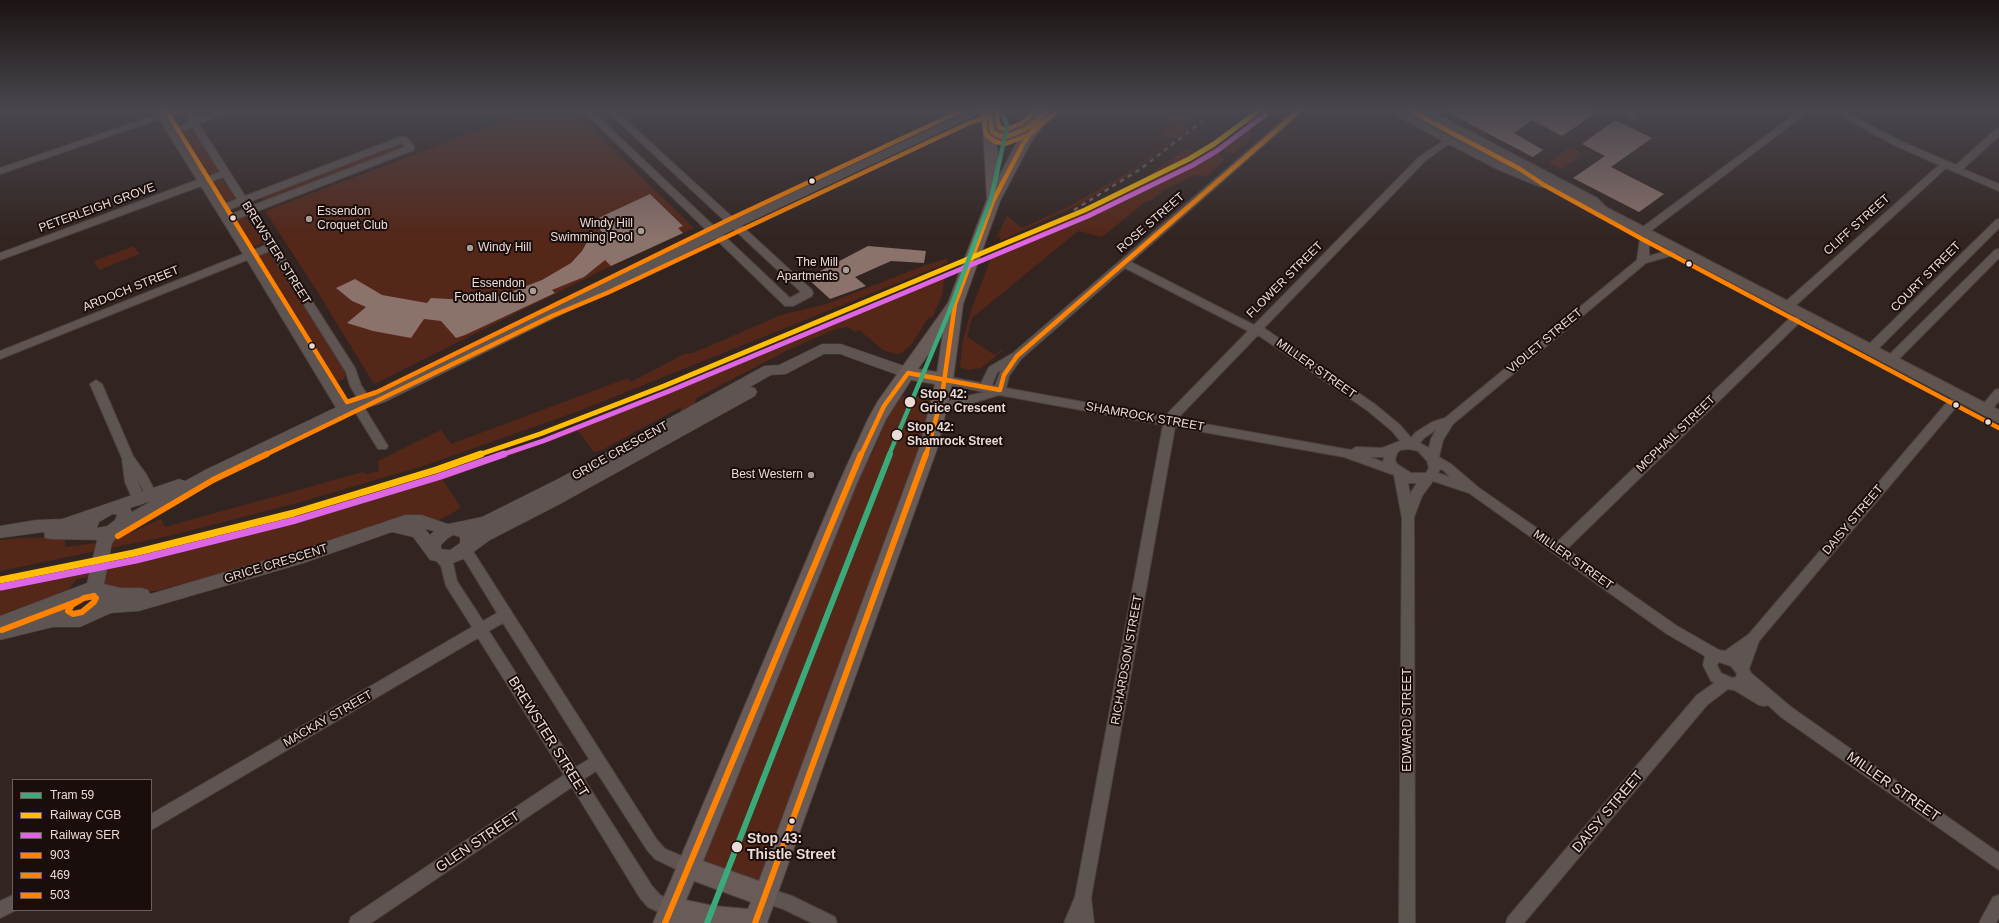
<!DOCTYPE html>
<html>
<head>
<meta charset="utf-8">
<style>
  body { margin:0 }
  #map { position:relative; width:1999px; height:923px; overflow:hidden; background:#322521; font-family:Helvetica,sans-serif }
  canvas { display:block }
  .legend { position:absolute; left:12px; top:779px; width:140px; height:132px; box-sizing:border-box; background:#190e0b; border:1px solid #6d605c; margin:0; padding:5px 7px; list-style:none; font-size:12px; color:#ebdad5 }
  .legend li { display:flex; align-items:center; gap:8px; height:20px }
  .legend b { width:20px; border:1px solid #6d605c }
</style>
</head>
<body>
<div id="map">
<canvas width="1999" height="923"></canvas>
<ul class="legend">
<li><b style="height:5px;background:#3aaa7a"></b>Tram 59</li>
<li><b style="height:5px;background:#ffbe00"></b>Railway CGB</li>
<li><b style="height:5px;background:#de66e4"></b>Railway SER</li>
<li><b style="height:5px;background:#ff8200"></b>903</li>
<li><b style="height:5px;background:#ff8200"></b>469</li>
<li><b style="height:5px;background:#ff8200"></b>503</li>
</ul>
</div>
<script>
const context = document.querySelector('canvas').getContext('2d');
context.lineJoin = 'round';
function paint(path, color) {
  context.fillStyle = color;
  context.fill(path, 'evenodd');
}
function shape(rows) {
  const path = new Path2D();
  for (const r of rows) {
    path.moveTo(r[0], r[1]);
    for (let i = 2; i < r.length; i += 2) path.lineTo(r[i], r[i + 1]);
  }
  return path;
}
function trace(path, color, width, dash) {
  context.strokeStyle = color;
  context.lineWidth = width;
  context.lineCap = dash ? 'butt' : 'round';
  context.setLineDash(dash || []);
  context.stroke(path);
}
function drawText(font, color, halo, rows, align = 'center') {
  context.font = font + ' Helvetica,sans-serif';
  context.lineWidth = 4;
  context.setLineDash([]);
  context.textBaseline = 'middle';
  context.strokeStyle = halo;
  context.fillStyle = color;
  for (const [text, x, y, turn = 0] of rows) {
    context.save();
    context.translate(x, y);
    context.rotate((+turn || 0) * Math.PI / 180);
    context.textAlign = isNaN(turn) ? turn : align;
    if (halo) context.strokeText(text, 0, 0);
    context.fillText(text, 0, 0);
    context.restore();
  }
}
const green = shape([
  [535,109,571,109,694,228,611,266,374,384,317,291,265,211],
  [1266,109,1271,109,1251,129,1252,138,1233,154,1223,150,1219,153,1225,160,1207,176,1194,175,1164,190,1151,201,1145,202,1102,237,1078,231,972,318,967,337,995,355,1001,350,1002,351,981,368,968,370,960,367,963,340,971,311,993,253,1191,162,1225,141],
  [1187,112,1194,113,1190,116,1194,119,1190,121,1186,120,1181,123,1185,125,1182,127,1187,130,1186,131,1125,177,1080,204,1000,241,1000,236,996,238,1007,216,1022,228,1064,209,1126,174,1175,138,1160,135,1171,126,1175,128,1178,126,1166,119,1171,116,1177,119],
  [191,128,218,170,214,175,205,175,179,133,182,130],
  [399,143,404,145,399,149,268,200,261,199,261,197],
  [1570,147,1583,154,1561,169,1548,163],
  [1187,148,1195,151,1176,164,1147,178,1146,177],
  [222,179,235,196,233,199,226,202,221,201,211,186,213,182],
  [245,216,263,241,257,246,249,246,234,222,234,219],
  [134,246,139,254,99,270,94,261],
  [267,253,272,254,346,374,343,380,334,382,331,380,257,261,261,255],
  [948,258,947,263,579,411,426,465,297,503,169,536,0,571,0,540,22,538,65,537,65,547,113,541,161,519,165,527,363,472,367,474,379,471,378,461,441,430,451,444,628,378,631,382,684,354,693,353,781,315,826,304,923,266],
  [945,273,942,296,932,318,929,317,911,345,901,353,896,354,883,350,859,330,856,332,847,327,836,329,786,351,702,395,695,399,696,407,681,415,681,407,600,451,594,452,578,431,443,480,461,508,437,521,426,518,156,591,122,591,102,584,104,574,77,579,69,589,60,594,0,616,0,583,125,558,244,529,338,503,452,469,540,439,609,413],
  [901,396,933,398,928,427,761,882,701,860,861,471,873,452,888,417]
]);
const building = shape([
  [1441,109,1602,109,1562,136,1532,120,1514,133,1543,150,1533,157],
  [1615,120,1652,138,1611,167,1664,194,1639,212,1573,178,1605,156,1582,144],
  [650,194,683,226,678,228,683,233,611,266,605,260,584,277,552,290,555,293,465,335,456,338,441,321,424,319,411,338,373,331,347,323,366,307,352,301,336,288,355,279,382,295,427,303,431,298,467,300,500,296,542,280,571,263,582,251,587,242,604,234,592,221],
  [868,246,926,251,924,263,891,261,855,277,866,286,830,299,807,278]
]);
const minor = shape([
  [153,109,161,109,163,112,173,109,189,109,196,119,226,109,238,109,199,124,245,196,400,137,406,137,414,146,414,150,255,212,355,368,361,385,370,399,368,402,360,402,350,386,346,372,270,251,255,257,348,408,350,411,348,414,340,414,247,260,0,359,0,351,243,254,201,186,0,260,0,253,197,180,159,119,0,174,0,168,156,115,153,109],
  [182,112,189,122,173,128,166,117,182,112],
  [192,127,220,172,205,178,176,133,192,127],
  [401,143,405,147,251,206,249,202,401,143],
  [223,177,237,199,222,205,208,183,223,177],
  [241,205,244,209,229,215,226,211,241,205],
  [247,215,266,245,251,251,232,221,247,215],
  [501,109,513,109,505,112,501,109],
  [581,109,590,109,790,298,801,292,605,109,614,109,812,290,813,293,812,296,793,306,785,306,581,109],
  [1115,109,1151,109,1147,112,1136,113,1119,112,1115,109],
  [1296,109,1305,109,1131,262,1254,325,1419,157,1443,141,1385,109,1396,109,1505,166,1549,185,1547,187,1541,187,1499,170,1451,145,1447,145,1425,161,1264,328,1376,405,1400,425,1411,438,1416,432,1432,422,1445,418,1637,260,1640,238,1648,238,1649,240,1649,256,1670,250,1675,253,1674,255,1646,263,1453,424,1443,440,1439,457,1451,464,1479,488,1557,542,1791,317,1799,317,1800,320,1799,323,1567,549,1677,626,1719,650,1725,651,1749,634,1949,400,1957,400,1959,403,1957,406,1759,641,1749,669,1751,673,1791,707,1999,853,1999,870,1781,717,1768,705,1764,706,1759,705,1734,690,1728,689,1707,705,1524,923,1506,923,1508,917,1697,695,1714,683,1711,681,1703,665,1705,656,1667,634,1469,493,1433,481,1422,496,1414,517,1415,923,1399,923,1402,518,1394,475,1344,457,1175,427,1091,898,1094,923,1064,923,1075,897,1163,425,999,395,940,413,936,412,934,409,936,406,955,399,984,392,945,384,939,380,945,376,981,383,989,367,1013,353,1296,109],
  [1125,268,1248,331,1169,412,1166,417,1006,388,1009,376,1021,359,1125,268],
  [1258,335,1368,411,1392,431,1400,441,1382,448,1356,447,1351,450,1177,419,1258,335],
  [1001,370,995,386,992,385,997,373,1001,370],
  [1436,430,1431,439,1429,448,1420,443,1424,438,1436,430],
  [1409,449,1418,451,1427,461,1429,468,1426,473,1411,473,1397,464,1395,460,1397,453,1400,450,1409,449],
  [1370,457,1384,457,1383,462,1370,457],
  [1440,469,1443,470,1450,477,1438,473,1440,469],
  [1408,483,1417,483,1410,494,1408,483],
  [1719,662,1731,666,1737,674,1736,677,1732,678,1721,673,1717,665,1719,662],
  [1416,109,1427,109,1597,198,1610,211,1605,214,1602,213,1591,202,1416,109],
  [1618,109,1628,109,1638,116,1634,119,1631,118,1618,109],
  [1802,109,1812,109,1648,233,1640,233,1639,231,1640,229,1802,109],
  [1828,109,1839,109,1900,141,1956,165,1996,129,1999,128,1999,136,1963,169,1999,184,1999,191,1946,168,1792,309,1788,310,1783,306,1784,303,1939,165,1894,145,1828,109],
  [1999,219,1999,228,1875,352,1867,352,1866,349,1867,346,1996,220,1999,219],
  [1999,249,1999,258,1895,363,1887,363,1885,360,1887,357,1995,250,1999,249],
  [96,380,102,384,133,456,146,474,157,495,155,498,151,500,147,498,137,479,145,500,143,503,139,505,135,503,133,500,125,482,122,458,90,384,96,380],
  [1999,389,1999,401,1989,413,1981,413,1979,410,1981,407,1995,390,1999,389],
  [358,403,362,404,386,443,388,446,386,449,378,449,354,410,352,407,354,404,358,403],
  [464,544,469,545,657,840,665,849,694,861,696,867,694,873,688,875,655,859,647,850,596,771,584,779,652,886,660,895,677,903,679,909,677,915,671,917,665,915,648,907,640,898,572,787,371,923,349,923,351,917,564,775,478,638,151,830,151,814,472,627,446,586,441,566,433,557,434,553,439,552,444,553,452,559,457,581,483,621,497,613,458,549,459,545,464,544],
  [503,623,589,759,576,767,489,631,503,623],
  [765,887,792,896,835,917,837,923,812,923,783,909,759,901,757,895,759,889,765,887],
  [13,895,13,910,16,910,0,918,0,901,13,895],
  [1999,895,1999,918,1996,923,1979,923,1993,897,1999,895]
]);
const tertiary = shape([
  [977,109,995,109,993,111,975,116,739,227,385,402,344,416,215,478,118,536,112,543,104,584,121,588,142,588,148,590,150,594,304,549,405,515,422,515,448,524,482,517,560,478,764,366,779,365,822,344,841,344,913,369,915,373,913,377,908,378,903,377,840,354,824,354,786,374,771,375,750,387,755,388,757,392,755,396,560,504,490,540,464,559,450,564,430,560,413,537,392,532,304,563,139,611,111,613,80,627,53,627,0,640,0,616,87,583,97,540,51,539,45,538,44,532,0,538,0,526,36,520,62,519,179,479,185,481,205,470,347,402,355,401,375,394,731,221,967,112,977,109],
  [151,501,132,512,130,508,151,501],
  [113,514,117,515,115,520,107,526,97,528,99,522,113,514],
  [425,529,434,531,430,535,425,529],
  [453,535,460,537,460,543,450,550,441,549,441,545,447,539,453,535],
  [89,596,94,597,91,605,77,613,69,613,70,608,82,599,89,596],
  [53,610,52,613,34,617,53,610]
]);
const secondary = shape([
  [1401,109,1416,109,1999,410,1999,423,1639,234,1516,172,1401,109]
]);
const primary = shape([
  [982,109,996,109,996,126,1001,131,1007,132,1014,130,1029,119,1034,118,1039,111,1044,110,1049,111,1051,114,1030,144,1000,201,963,304,953,380,938,446,767,923,653,923,839,483,868,419,878,401,948,303,987,199,982,109],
  [1021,136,1016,144,999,176,997,139,1007,140,1021,136],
  [943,333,937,372,918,369,943,333],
  [911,380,935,384,920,446,759,881,703,861,857,483,886,419,911,380],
  [694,881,751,902,748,909,714,906,686,900,694,881]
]);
const tram = shape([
  [1002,113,1009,123,1010,134]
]);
const rail = shape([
  [1074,210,1139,170,1218,109]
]);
const bus1Far1 = shape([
  [989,109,992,131,997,135,1005,137,1026,129,1049,109],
  [1407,109,1520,169,1544,185,1644,240,1999,428],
  [861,455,884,406,908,373,1000,390,1004,375,1017,356,1301,109],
  [926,455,942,396,955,304,993,201,1023,144,1044,114]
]);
const bus1 = shape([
  [665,923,861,454],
  [755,923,926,454]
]);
const bus2Far1 = shape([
  [982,110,986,135,994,141,1005,144,1029,135,1054,114],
  [265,455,552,316,607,293,969,123,991,116]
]);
const bus2 = shape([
  [118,536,213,480,267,454],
  [94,596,96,598,94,602,82,612,73,614,68,611,72,605,84,598,94,596],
  [2,630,78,601]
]);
const bus3 = shape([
  [165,109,347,402,377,392,732,218,965,109],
  [996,109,999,127,1005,130,1022,123,1038,109]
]);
const rail1Far1 = shape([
  [478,455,540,434,664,386,1085,210,1189,159,1214,144,1261,109]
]);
const rail1 = shape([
  [0,580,134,553,294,513,436,470,481,454]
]);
const rail2Far1 = shape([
  [501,455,543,441,667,392,1088,216,1193,165,1218,150,1265,115]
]);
const rail2 = shape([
  [1,587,136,560,296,520,438,477,504,454]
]);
const tram1Far1 = shape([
  [889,455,949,312,991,199,1007,127,1005,119,999,109]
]);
const tram1 = shape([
  [707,923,890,454]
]);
const markers = [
  [812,181,3.5,"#ebdad5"],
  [233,218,3.5,"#ebdad5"],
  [309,219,4,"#aa9b96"],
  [641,231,4,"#aa9b96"],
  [470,248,4,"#aa9b96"],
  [1689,264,3.5,"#ebdad5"],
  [846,270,4,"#aa9b96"],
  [533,291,4,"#aa9b96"],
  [312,346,3.5,"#ebdad5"],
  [910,402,6,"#ebdad5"],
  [1956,405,3.5,"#ebdad5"],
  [1988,422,3.5,"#ebdad5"],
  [897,435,6,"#ebdad5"],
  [811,475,4,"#aa9b96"],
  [792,821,3.5,"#ebdad5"],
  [737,847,6,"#ebdad5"]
];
const streetNames = [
  ["PETERLEIGH GROVE",97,208,-20],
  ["ROSE STREET",1151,223,-41],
  ["CLIFF STREET",1857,225,-42],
  ["BREWSTER STREET",276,253,58],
  ["COURT STREET",1926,277,-45],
  ["FLOWER STREET",1285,280,-45],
  ["ARDOCH STREET",131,289,-22],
  ["VIOLET STREET",1545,341,-40],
  ["MILLER STREET",1316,369,35],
  ["SHAMROCK STREET",1145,417,10],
  ["MCPHAIL STREET",1676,434,-44],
  ["GRICE CRESCENT",620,451,-29],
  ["DAISY STREET",1853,520,-50],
  ["MILLER STREET",1573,560,35],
  ["GRICE CRESCENT",276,564,-17],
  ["RICHARDSON STREET",1127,660,-80],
  ["MACKAY STREET",328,719,-30],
  ["EDWARD STREET",1408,720,-90]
];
const poiNames = [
  ["Essendon",317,212,"left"],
  ["Croquet Club",317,226,"left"],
  ["Windy Hill",633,224],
  ["Swimming Pool",633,238],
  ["Windy Hill",478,248,"left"],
  ["The Mill",838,263],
  ["Apartments",838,277],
  ["Essendon",525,284],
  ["Football Club",525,298],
  ["Best Western",803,475]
];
const stopNames = [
  ["Stop 42:",920,395],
  ["Grice Crescent",920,409],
  ["Stop 42:",907,428],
  ["Shamrock Street",907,442]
];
const nearStreetnames = [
  ["BREWSTER STREET",548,737,58],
  ["MILLER STREET",1893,787,35],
  ["DAISY STREET",1608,812,-50],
  ["GLEN STREET",478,842,-34]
];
const nearStopnames = [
  ["Stop 43:",747,839],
  ["Thistle Street",747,855]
];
paint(green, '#542719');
paint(building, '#8b726b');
trace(minor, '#4b403c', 2);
trace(tertiary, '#4b403c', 1);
trace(secondary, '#4b403c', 2);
trace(primary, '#4b403c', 2);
paint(minor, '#5e5451');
paint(tertiary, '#5e5451');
paint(secondary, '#605451');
paint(primary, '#695b57');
trace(tram, '#6c615f', 1);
trace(rail, '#6c615f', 2.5, [4.5, 4.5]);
trace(bus1Far1, '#ff8200', 4.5);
trace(bus1, '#ff8200', 6);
trace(bus2Far1, '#ff8200', 4.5);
trace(bus2, '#ff8200', 6);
trace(bus3, '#ff8200', 4.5);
trace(rail1Far1, '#ffbe00', 5);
trace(rail1, '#ffbe00', 7);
trace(rail2Far1, '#de66e4', 5);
trace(rail2, '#de66e4', 7);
trace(tram1Far1, '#3aaa7a', 4.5);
trace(tram1, '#3aaa7a', 6);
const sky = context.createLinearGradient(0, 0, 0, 238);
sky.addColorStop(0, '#1c1412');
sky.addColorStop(0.46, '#49464e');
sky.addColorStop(1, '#49464e00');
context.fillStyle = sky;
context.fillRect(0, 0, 1999, 238);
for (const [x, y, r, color] of markers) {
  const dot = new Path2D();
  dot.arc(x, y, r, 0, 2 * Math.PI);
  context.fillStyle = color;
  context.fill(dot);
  trace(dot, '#190e0b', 1.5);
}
drawText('12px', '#ebdad5', '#190e0b', streetNames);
drawText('12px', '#ebdad5', '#190e0b', poiNames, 'right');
drawText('bold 12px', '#ebdad5', '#190e0b', stopNames, 'left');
drawText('14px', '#ebdad5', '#190e0b', nearStreetnames);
drawText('bold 14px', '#ebdad5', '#190e0b', nearStopnames, 'left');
</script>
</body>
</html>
